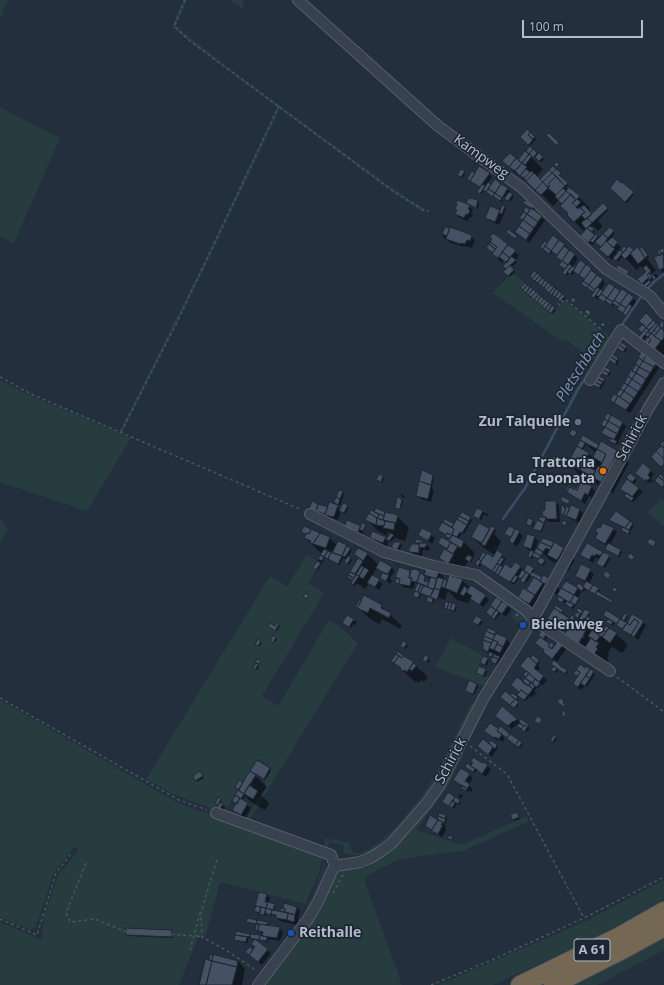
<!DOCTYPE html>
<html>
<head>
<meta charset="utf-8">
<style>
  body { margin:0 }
  #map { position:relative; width:664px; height:985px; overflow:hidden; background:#242f3e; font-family:"Open Sans",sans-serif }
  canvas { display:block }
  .scale { position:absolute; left:522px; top:20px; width:121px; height:18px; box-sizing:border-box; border:2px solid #b4bcc9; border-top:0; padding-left:5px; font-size:12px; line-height:14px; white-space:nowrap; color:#b4bcc9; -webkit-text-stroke:3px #1d2633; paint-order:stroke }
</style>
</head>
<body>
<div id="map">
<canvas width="664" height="985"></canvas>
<div class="scale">100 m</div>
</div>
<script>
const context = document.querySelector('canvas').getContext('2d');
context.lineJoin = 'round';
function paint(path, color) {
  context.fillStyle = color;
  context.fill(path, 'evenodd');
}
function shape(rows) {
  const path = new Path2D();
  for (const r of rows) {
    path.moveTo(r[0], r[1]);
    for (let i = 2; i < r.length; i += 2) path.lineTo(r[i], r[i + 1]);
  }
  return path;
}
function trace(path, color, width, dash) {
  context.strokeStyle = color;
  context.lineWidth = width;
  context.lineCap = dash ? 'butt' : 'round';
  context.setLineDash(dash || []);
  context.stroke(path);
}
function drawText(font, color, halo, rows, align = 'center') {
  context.font = font + ' "Open Sans",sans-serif';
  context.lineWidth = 3.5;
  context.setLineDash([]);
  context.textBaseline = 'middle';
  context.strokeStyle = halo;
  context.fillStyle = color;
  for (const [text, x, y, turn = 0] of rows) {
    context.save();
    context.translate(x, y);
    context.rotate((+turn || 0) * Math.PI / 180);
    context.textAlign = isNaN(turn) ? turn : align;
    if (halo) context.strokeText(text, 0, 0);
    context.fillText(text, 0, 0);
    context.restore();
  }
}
const green = shape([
  [0,0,9,0,3,10,2,17,0,16],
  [183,0,187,0,176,26,226,66,394,189,425,209,425,213,392,192,280,109,214,249,123,431,120,430,211,248,277,107,190,42,172,27],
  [229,0,243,0,244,10],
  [0,107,60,138,14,243,0,236],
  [512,272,557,309,565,301,611,338,580,390,526,489,503,520,501,519,524,488,577,388,595,361,565,339,563,342,493,293],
  [640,296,642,298,622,327,620,325],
  [0,380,27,394,131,438,87,511,0,482],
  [661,499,663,501,664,500,664,526,647,513],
  [0,518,8,530,0,544],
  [307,555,317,561,313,567,316,570,308,583,324,593,262,696,278,706,329,620,339,626,358,643,248,822,245,821,265,788,265,779,272,768,258,759,224,813,173,794,146,779,270,576,287,586],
  [516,608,527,616,521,625,511,617],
  [451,638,483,656,476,673,490,678,485,686,435,667],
  [0,700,178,803,323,855,319,872,305,904,220,882,206,934,198,938,179,985,0,985,0,922,42,940,44,916,58,875,79,850,75,846,54,872,36,927,30,930,0,917],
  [472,702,474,704,451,752,431,787,419,803,387,839,377,848,363,855,354,855,344,853,343,845,329,842,328,850,324,849,325,838,349,843,350,849,355,853,359,854,369,849,378,843,396,827,422,796,436,774],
  [465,752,447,787,416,830,462,845,526,816,529,821,463,851,441,853,398,860,370,874,364,879,402,985,264,985,312,922,323,905,338,872,342,869,374,860],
  [324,863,325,864,323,873,308,906,307,906,315,890],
  [664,880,664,899,594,938,493,985,439,985,588,920],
  [664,938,664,950,636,965,597,985,572,985,606,969]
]);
const shadow = shape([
  [527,131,536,139,530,146,521,137],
  [530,147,544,159,541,162,536,157,535,158,531,155,530,156,543,169,536,177,540,181,553,168,561,175,559,177,568,185,566,188,568,190,569,188,590,208,588,211,592,215,603,204,608,210,598,221,603,226,598,231,593,226,591,228,595,232,593,234,595,236,596,235,600,239,610,229,615,233,611,238,621,247,616,252,619,254,624,248,634,251,643,249,649,257,647,259,656,270,653,273,654,275,656,274,659,277,656,280,654,278,651,280,652,281,650,283,652,284,648,288,642,283,647,272,641,266,637,270,623,256,618,262,614,257,612,260,604,252,602,247,596,242,592,245,585,239,585,232,568,215,569,214,564,204,559,200,553,206,533,186,515,173,504,161,519,161],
  [464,172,465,173,463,178,460,176],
  [475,174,489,174,492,177,488,183,491,185,495,180,508,189,511,192,510,194,514,196,510,202,507,200,506,201,504,199,504,198,489,189,488,190,503,200,502,202,485,190,482,194,480,193,481,188,475,184],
  [623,184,634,194,627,203,611,188],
  [478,201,479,203,478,209,468,203],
  [525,201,534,207,535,208,533,211,545,220,529,243,516,232,532,209],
  [469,206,473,210,471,213,473,214,471,218,469,217,468,221,460,218,456,214,458,211,456,209],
  [502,207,506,209,499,225,490,221,486,217,499,211,500,212],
  [446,228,471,237,475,240,472,248,464,246,464,247,451,243,444,238,443,237],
  [493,235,519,255,515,260,517,262,511,268,515,272,510,277,504,272,508,269,507,263,504,260,502,263,489,249,493,239],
  [545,243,548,245,564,245,568,248,567,249,578,258,572,268,575,270,591,269,595,273,595,288,598,288,603,280,605,283,601,290,603,292,609,284,621,293,622,290,633,298,637,302,628,316,614,304,613,306,607,302,606,303,600,298,599,300,594,297,594,293,584,285,585,280,575,272,572,275,569,273,567,276,564,273,566,269,562,266,563,261,558,255,553,252,551,254,543,249],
  [664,249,663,256,664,273,660,270,656,258,660,256],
  [534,272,566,298,562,302,531,276],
  [525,284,556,310,553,314,521,288],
  [646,315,664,332,664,358,646,341,649,338,647,336,642,342,638,339,643,333],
  [626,347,627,348,625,353,620,350],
  [643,352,661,365,630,413,617,404,616,396,636,365],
  [613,356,619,360,617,365,612,362],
  [610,371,611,372,609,377,604,374],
  [604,380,605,381,601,389,596,386],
  [608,414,623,423,626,426,617,445,612,442,611,439,602,433,605,427],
  [583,437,598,445,601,442,618,451,629,463,613,493,600,486,604,479,602,479,598,485,588,480,592,484,591,487,595,491,592,498,589,496,585,504,568,492,577,492,586,478,580,475,568,463],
  [586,444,596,453,594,458,583,450],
  [558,459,560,461,558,465,553,463],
  [643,465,654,474,651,479,653,482,652,483,650,482,649,483,640,476],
  [379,475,384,478,382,483,377,480],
  [630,475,637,480,634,484,643,492,633,502,627,498,627,494,622,488],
  [433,476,434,477,432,488,434,490,431,502,421,499,417,495],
  [566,479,568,481,566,485,563,483],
  [342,492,344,494,340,506,336,505,341,510,347,506,349,507,345,514,341,511,338,520,320,514,317,511,312,510,336,506],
  [402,494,405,497,405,498,401,496],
  [401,499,403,501,401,509,396,507],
  [555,502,559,505,560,522,550,522,546,520,542,532,536,530,534,528,540,522,540,518,545,518],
  [572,507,580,510,583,514,579,523,564,515],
  [478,510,488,514,489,517,484,514,481,520,476,517],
  [616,512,634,525,630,532,631,533,630,535,624,531,623,528,611,520],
  [375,513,384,513,397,516,409,528,405,541,395,538,391,542,389,540,387,546,375,541,371,537,386,538,386,541,391,534,388,531,387,536,378,531,367,520],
  [470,518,472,520,464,534,462,533,458,539,464,542,475,553,471,563,468,561,460,575,451,569,440,558,448,549,449,542,451,539,440,529,445,520,454,525],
  [529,520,534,523,533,527,529,525],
  [365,525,366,526,362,535,349,530],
  [423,529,435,538,432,544,419,535],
  [494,529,496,530,494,534,501,541,496,551,506,559,501,567,511,570,520,567,525,571,528,566,535,570,533,573,542,579,544,576,549,579,561,591,576,588,578,585,584,588,586,583,576,576,581,565,594,574,589,584,598,589,600,590,598,593,613,604,586,588,584,592,578,587,577,588,581,592,578,599,579,600,573,609,568,606,568,602,566,601,564,603,560,601,560,597,554,593,541,615,531,609,519,597,526,591,534,578,532,575,525,584,520,577,514,585,482,564,480,567,476,564,484,554,493,558,495,555,484,548,472,537],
  [613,529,617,532,610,545,622,552,620,557,608,550,608,546,600,542,596,538],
  [302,532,329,538,337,545,346,546,352,550,348,557,352,560,349,565,347,563,347,559,343,558,340,565,325,558,318,570,316,569,314,567,322,554,305,538,307,534],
  [519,532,523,536,517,547,510,541,511,538,506,534],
  [535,537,538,541,534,553,544,539,563,549,575,560,568,571,560,566,556,561,555,563,550,560,544,554,541,559,546,562,543,566,539,564,538,562,544,553,542,552,538,559,534,556,532,559,529,556,532,551,528,550,524,546],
  [417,540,424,542,430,548,429,551,423,550,422,556,413,555,410,552,419,545,416,542],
  [400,543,402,545,399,551,392,547],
  [587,545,611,558,605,568,599,565,600,560,596,557,593,563,581,555],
  [355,554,367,554,379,565,391,567,395,571,390,578,392,580,390,584,382,577,384,573,377,568,372,576,383,584,379,590,369,583,365,589,357,583,355,586,353,585,352,583,353,581,348,577,359,558],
  [400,568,411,573,419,572,421,574,425,576,427,569,439,572,448,582,462,580,470,588,485,596,489,600,483,607,471,597,469,603,457,600,448,591,445,600,439,598,438,601,435,599,433,604,427,600,428,597,421,594,419,599,414,596,418,584,415,582,413,589,403,587,400,583,400,584,396,582],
  [425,575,431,580,429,584,425,582],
  [497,598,511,609,506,617,501,613,495,620,487,612,492,606],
  [455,605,457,607,455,612,445,608],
  [381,606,402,626,400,629,382,619,380,624,370,619,360,609],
  [578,610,584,613,589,612,590,614,588,618,599,624,595,628,607,633,603,629,616,634,628,645,622,653,612,647,608,653,609,655,607,659,609,661,606,664,565,634,567,632,552,622,562,611,563,612,562,615,569,619,574,618,578,622,580,619,575,615],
  [604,615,621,621,625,615,628,617,625,623,627,625,643,622,646,625,638,640,615,623,613,626,609,623,608,622,609,619],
  [347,616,357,622,355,625,353,624,351,628,345,625],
  [477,617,483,622,480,626,473,622],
  [277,624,280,626,277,631,271,627,275,627],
  [497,632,498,634,497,635,506,639,518,651,512,664,501,659,497,665,493,663,493,658,491,657,484,649],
  [541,633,547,637,544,641,553,648,562,646,566,649,556,663,568,672,566,675,559,669,556,673,552,670,555,667,555,661,548,656,544,652,545,651,536,643,541,637],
  [275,638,277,639,274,643,273,642],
  [260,642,262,643,259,647,256,644],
  [404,642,408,646,406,649,403,647],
  [533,657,540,663,538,666,540,668,537,671,547,680,543,685,542,684,534,691,536,693,532,698,530,696,526,701,518,695,520,692,516,689,527,677,534,662],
  [428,658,430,660,428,663,425,661],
  [487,659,489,660,487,666,481,663],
  [397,665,416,666,428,677,424,682,421,680,419,683,416,681,415,682],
  [258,666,259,667,257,670,255,670],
  [587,668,595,674,587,687,585,685,581,690,574,684,578,677,575,674],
  [485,670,487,671,485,677,477,673],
  [476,684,478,686,474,695,466,691],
  [513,694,519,699,517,702,519,704,516,708,514,707],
  [500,719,517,719,520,723,521,720,530,728,526,732,517,724,512,729],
  [490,724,521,743,523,745,520,748,502,733,501,734,505,739,502,742,499,739,498,741,489,734],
  [554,737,557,739,554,743,551,740],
  [491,742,498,747,492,757,478,746,492,747,493,746],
  [257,762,271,771,265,780,254,774,267,787,261,795,269,803,265,810,251,802,245,796,242,801,251,808,245,818,234,810,237,804,243,784],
  [471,763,474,765,482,765,484,763,491,769,486,777,476,770,475,773,468,768],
  [201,774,204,778,197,782,194,777],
  [469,775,473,778,468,785,473,789,471,792,469,790,468,792,455,780],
  [448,794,461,803,459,805,457,803,454,809,443,802],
  [460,794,463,796,461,799,458,796],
  [218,799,222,801,221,804,226,807,224,810,218,808],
  [440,814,447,818,446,824,441,821,446,826,445,828,446,830,442,837,426,826,437,820],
  [518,815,520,819,515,821,511,816],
  [266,895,270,898,268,904,275,906,274,911,284,913,281,911,297,907,300,911,297,925,280,921,273,914,272,916,266,914,265,916,257,913,255,911],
  [247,922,267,923,269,924,268,926,279,928,283,932,280,941,268,939,268,942,248,938,248,943,237,941,235,939,237,932,263,937,264,935,256,930,257,925,249,923],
  [172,931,173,933,173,938,128,936,127,934],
  [250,948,253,951,267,950,271,953,262,965,247,952],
  [210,960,238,961,245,969,242,985,200,985,212,962]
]);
const stream = shape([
  [648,288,655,281,664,274],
  [621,326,640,298],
  [503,519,525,488,578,389,587,376]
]);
const building = shape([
  [527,129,530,132,528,135,533,140,528,145,520,137,527,129],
  [530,132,535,137,533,139,528,135,530,132],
  [549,133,559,143,556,145,546,135,549,133],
  [530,146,533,149,529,154,526,151,530,146],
  [533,149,537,153,533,158,529,154,533,149],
  [525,151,529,154,522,163,518,160,525,151],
  [510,153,516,158,509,167,502,161,510,153],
  [539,153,543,157,539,161,535,157,539,153],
  [529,154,532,156,525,165,522,163,529,154],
  [516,158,522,163,515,171,509,167,516,158],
  [555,162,559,163,558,167,554,166,555,162],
  [522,163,527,167,520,176,515,171,522,163],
  [479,166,490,173,480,187,470,181,479,166],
  [553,166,556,169,552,173,549,170,553,166],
  [461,169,465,171,461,177,457,175,461,169],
  [526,169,530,172,524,178,520,176,526,169],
  [556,169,561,173,559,175,568,183,565,186,552,173,556,169],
  [549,170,552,173,543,182,540,179,549,170],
  [472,171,475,173,470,181,467,179,472,171],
  [531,171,534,173,526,181,524,178,531,171],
  [534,173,543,182,535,190,526,181,534,173],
  [552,173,556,176,548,184,550,186,548,187,543,182,552,173],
  [556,176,565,186,556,195,548,188,550,186,548,184,556,176],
  [495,179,501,184,495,193,488,189,495,179],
  [617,179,621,183,622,182,634,192,625,202,610,188,617,179],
  [488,182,491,184,486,192,483,190,488,182],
  [543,182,548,188,541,195,535,190,543,182],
  [482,184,485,186,480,194,477,192,482,184],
  [501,184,508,188,502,198,495,193,501,184],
  [569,187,580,196,576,200,566,191,569,187],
  [563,188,566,191,558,200,555,196,563,188],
  [488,189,495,193,493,197,486,192,488,189],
  [566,191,570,195,562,204,558,200,566,191],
  [509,192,513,194,508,201,504,199,509,192],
  [495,193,502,198,500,201,493,196,495,193],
  [571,194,576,200,572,203,578,209,580,207,585,212,574,222,567,215,568,213,560,206,571,194],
  [469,198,478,200,476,208,466,203,469,198],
  [577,199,581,202,576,207,572,203,577,199],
  [457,200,470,205,468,209,470,210,468,215,466,214,464,218,455,214,457,210,455,209,457,204,456,204,457,200],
  [525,200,534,206,532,209,523,203,525,200],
  [603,203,608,208,592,223,587,218,603,203],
  [502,205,505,206,502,214,499,213,502,205],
  [584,205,592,214,586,220,581,215,585,212,580,208,584,205],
  [490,206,500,210,495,222,485,218,490,206],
  [526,207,530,210,527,214,523,211,526,207],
  [531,208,542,216,538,222,527,214,531,208],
  [524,212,527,214,523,220,519,218,524,212],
  [527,214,538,222,534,228,523,220,527,214],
  [587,218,592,223,586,229,581,223,587,218],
  [523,220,534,228,530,234,519,226,523,220],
  [519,226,530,234,526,240,515,232,519,226],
  [590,226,594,229,592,232,587,228,590,226],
  [445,227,450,228,447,236,442,234,445,227],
  [450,227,469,234,472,236,470,241,467,240,465,244,461,243,460,244,446,239,450,227],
  [610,227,614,231,608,238,603,234,610,227],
  [587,228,595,235,588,243,580,236,587,228],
  [508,229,517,236,515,239,506,232,508,229],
  [493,233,508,244,498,258,492,254,497,247,490,242,492,239,490,237,493,233],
  [594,233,598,236,593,243,590,241,595,235,593,234,594,233],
  [603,234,608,238,601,247,595,242,603,234],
  [553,235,559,240,551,251,545,246,553,235],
  [612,237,618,242,613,248,607,242,612,237],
  [559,240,565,244,557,255,551,251,559,240],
  [545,241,547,243,543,249,540,247,545,241],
  [606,241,615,249,608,257,599,249,606,241],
  [490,242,497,247,495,249,489,244,490,242],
  [489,244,495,249,493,253,486,248,489,244],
  [508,245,516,250,510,258,502,252,508,245],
  [545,246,551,251,549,254,543,249,545,246],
  [564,246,569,250,562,261,556,257,564,246],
  [624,246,627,249,623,252,621,250,624,246],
  [629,246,634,250,625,259,621,255,629,246],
  [638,247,645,258,638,264,630,253,638,247],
  [642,247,648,255,645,258,639,249,642,247],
  [664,248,664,252,661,254,659,249,664,248],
  [659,249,661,254,663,254,659,256,657,250,659,249],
  [569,250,575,254,568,265,562,261,569,250],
  [620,250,623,252,616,261,613,258,620,250],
  [502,252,510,258,507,263,499,257,502,252],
  [663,254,664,268,659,270,654,257,663,254],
  [511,256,516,260,506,269,503,266,511,256],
  [580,260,586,264,579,275,573,271,580,260],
  [562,261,568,265,565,269,559,265,562,261],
  [569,264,572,266,565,275,562,273,569,264],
  [586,264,592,269,584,279,579,275,586,264],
  [510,265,514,270,508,276,503,272,510,265],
  [618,265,629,271,627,275,616,268,618,265],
  [646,265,651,271,647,275,649,277,642,284,637,279,646,272,643,268,646,265],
  [572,266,575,268,570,274,567,272,572,266],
  [591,270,597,275,589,285,583,281,591,270],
  [534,271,537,273,532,279,530,276,534,271],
  [650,272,652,275,653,273,654,274,653,275,656,278,654,280,649,273,650,272],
  [537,273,540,275,535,281,532,279,537,273],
  [649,273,652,277,649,280,648,279,649,277,647,275,649,273],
  [540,275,542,278,538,283,535,281,540,275],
  [597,275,603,279,595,290,589,285,597,275],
  [542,278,545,280,541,286,538,283,542,278],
  [545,280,548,282,544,288,541,286,545,280],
  [649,280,651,282,646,287,643,285,649,280],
  [583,281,589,285,587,288,581,284,583,281],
  [548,282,551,285,546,290,544,288,548,282],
  [525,283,527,285,523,290,520,288,525,283],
  [609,283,615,287,607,298,601,294,609,283],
  [527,285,530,287,526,293,523,290,527,285],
  [551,285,554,287,549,293,546,290,551,285],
  [589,285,595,290,593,292,587,288,589,285],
  [530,287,533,289,528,295,526,293,530,287],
  [554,287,556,289,552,295,549,293,554,287],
  [597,287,600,289,594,298,591,296,597,287],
  [615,287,620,291,613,302,607,298,615,287],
  [533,289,536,292,531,297,528,295,533,289],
  [556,289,559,291,555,297,552,295,556,289],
  [600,289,603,291,599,297,596,295,600,289],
  [622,289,628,293,620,304,614,300,622,289],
  [559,291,562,294,558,299,555,297,559,291],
  [536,292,539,294,534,300,531,297,536,292],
  [628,293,634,297,626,308,620,304,628,293],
  [539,294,541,296,537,302,534,300,539,294],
  [562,294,565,296,560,302,558,299,562,294],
  [601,294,607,298,604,302,598,298,601,294],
  [541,296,544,299,539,304,537,302,541,296],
  [573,297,576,300,574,303,570,301,573,297],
  [607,298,613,302,611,305,605,301,607,298],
  [544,299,547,301,542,306,539,304,544,299],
  [614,300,620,304,618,307,612,303,614,300],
  [547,301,550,303,545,309,542,306,547,301],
  [550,303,552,305,548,311,545,309,550,303],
  [620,304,626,308,623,313,617,309,620,304],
  [629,304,632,306,626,316,623,313,629,304],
  [552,305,555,308,551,313,548,311,552,305],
  [587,309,591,312,589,316,584,312,587,309],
  [646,313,653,320,646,328,639,321,646,313],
  [653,320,656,323,649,330,646,328,653,320],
  [663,320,664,326,661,329,659,325,663,320],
  [602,322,606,324,603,327,600,325,602,322],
  [656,323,658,325,651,334,648,332,656,323],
  [643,324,646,328,642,333,638,329,643,324],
  [658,325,661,327,657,333,654,330,658,325],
  [646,328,649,330,640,341,637,339,646,328],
  [661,328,664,331,664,338,661,341,654,336,661,328],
  [654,330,657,333,654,336,651,333,654,330],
  [648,332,651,334,648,337,645,335,648,332],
  [651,333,661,341,654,350,647,344,651,340,648,337,651,333],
  [648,337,651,340,648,344,645,341,648,337],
  [621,342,627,346,625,349,619,345,621,342],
  [619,345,625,349,623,352,617,348,619,345],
  [642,351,647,354,643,361,638,357,642,351],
  [613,354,618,358,617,361,611,357,613,354],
  [647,354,658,361,654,367,643,361,647,354],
  [611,357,617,361,615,364,609,360,611,357],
  [639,358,643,361,639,367,635,364,639,358],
  [643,361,654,367,650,373,639,367,643,361],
  [636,364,639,367,636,373,632,371,636,364],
  [605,367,611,370,609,373,603,370,605,367],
  [639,367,650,373,646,379,636,373,639,367],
  [603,370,609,373,607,376,601,373,603,370],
  [631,370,636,373,632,379,628,376,631,370],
  [636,373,646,379,642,386,632,379,636,373],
  [599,376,605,379,603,382,597,379,599,376],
  [628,376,632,379,628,385,624,383,628,376],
  [597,379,603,382,601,385,595,382,597,379],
  [632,379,642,386,638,392,628,385,632,379],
  [595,382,601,385,599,388,593,385,595,382],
  [624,383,628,385,624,391,620,389,624,383],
  [628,385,638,392,634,398,624,391,628,385],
  [620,389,624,391,620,397,616,395,620,389],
  [624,391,634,398,630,404,620,397,624,391],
  [614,394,618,396,614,403,610,400,614,394],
  [618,396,630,404,626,410,614,403,618,396],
  [607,413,611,415,608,421,604,419,607,413],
  [611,415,623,422,620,428,608,421,611,415],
  [604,419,608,421,605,427,601,425,604,419],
  [608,421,620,428,617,434,605,427,608,421],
  [605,427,617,434,614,440,601,433,605,427],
  [572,429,577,432,574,437,569,434,572,429],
  [583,435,599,445,597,449,580,440,583,435],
  [611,438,617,441,615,444,609,441,611,438],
  [580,440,585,443,582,449,577,446,580,440],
  [664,440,664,448,660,444,664,440],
  [601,441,618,451,608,470,600,467,606,454,597,449,601,441],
  [577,446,589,453,580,470,567,464,577,446],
  [661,446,664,448,664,459,656,451,661,446],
  [597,449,606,454,602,463,593,457,597,449],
  [656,451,664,459,664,464,661,467,651,457,656,451],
  [553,456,559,458,556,465,550,462,553,456],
  [643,463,651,470,648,475,650,478,647,481,646,479,645,481,635,473,643,463],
  [583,464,596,471,592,477,580,470,583,464],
  [598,466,608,470,601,482,592,477,598,466],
  [422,470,433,475,431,485,419,481,422,470],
  [630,473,636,478,632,482,626,478,630,473],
  [379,474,383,476,381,482,376,480,379,474],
  [660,474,664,477,664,481,658,476,660,474],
  [580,476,591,482,589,485,578,480,580,476],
  [658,476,664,481,664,485,662,487,655,481,658,476],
  [563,477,567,478,564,484,561,483,563,477],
  [627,479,639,488,632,497,620,489,627,479],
  [419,481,431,485,428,499,416,496,419,481],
  [580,481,581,481,577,490,569,487,567,492,565,491,568,485,576,488,580,481],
  [581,481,592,486,588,495,585,493,581,501,567,492,569,487,577,490,581,481],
  [339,490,343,491,340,499,336,497,339,490],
  [627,493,634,498,631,501,624,496,627,493],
  [561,496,570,500,568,504,561,501,561,496],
  [336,497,340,499,338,505,334,502,336,497],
  [397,497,402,499,400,509,395,508,397,497],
  [312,501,318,504,316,511,309,509,312,501],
  [545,501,556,501,557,519,546,519,546,517,543,517,542,511,545,510,545,501],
  [329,502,338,505,334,517,325,515,329,502],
  [343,503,348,505,344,513,339,511,343,503],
  [318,504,328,507,325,514,316,511,318,504],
  [561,505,566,508,563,515,561,514,561,505],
  [571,505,580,509,576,520,566,516,571,505],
  [565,506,570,508,566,516,563,515,566,508,564,508,565,506],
  [376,508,385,512,384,516,374,512,376,508],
  [477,508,483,511,479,519,473,516,477,508],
  [371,510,379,514,377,518,369,513,371,510],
  [616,511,630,521,625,528,609,520,616,511],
  [385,512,398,515,396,523,383,520,385,512],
  [462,512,471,517,469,521,459,516,462,512],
  [369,513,377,518,376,525,365,520,369,513],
  [379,514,384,516,383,520,377,518,379,514],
  [459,516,469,521,467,525,457,519,459,516],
  [539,517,546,517,544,523,539,520,539,517],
  [377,518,385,521,384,526,376,525,377,518],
  [528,518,533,520,531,526,526,524,528,518],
  [445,519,454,524,452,527,443,522,445,519],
  [457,519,467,525,462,533,460,532,457,537,452,535,454,529,452,527,457,519],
  [347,520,361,526,358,532,344,527,347,520],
  [537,520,544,523,541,531,533,529,537,520],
  [385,521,395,523,394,530,383,528,385,521],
  [562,521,566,521,567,525,562,525,562,521],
  [630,521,633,523,629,530,625,528,630,521],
  [442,522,454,529,452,535,447,533,446,535,438,530,442,522],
  [362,523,366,524,363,531,359,529,362,523],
  [479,523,490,529,482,543,471,537,479,523],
  [603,523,614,528,605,544,595,538,598,533,595,531,598,527,600,528,603,523],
  [304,526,311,529,309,534,307,533,306,534,301,532,304,526],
  [491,526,495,528,485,546,481,544,491,526],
  [509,526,515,529,511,537,504,534,509,526],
  [623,527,630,531,628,534,621,530,623,527],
  [422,528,432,533,428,541,418,535,422,528],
  [311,529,320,533,313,544,310,543,311,541,304,538,307,533,309,534,311,529],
  [515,529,520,531,513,544,509,541,515,529],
  [372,531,386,537,383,543,370,538,372,531],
  [320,533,330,537,326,548,313,544,320,533],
  [391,533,394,535,389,541,386,539,391,533],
  [447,533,452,535,450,539,445,536,447,533],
  [527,534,535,536,531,549,523,546,527,534],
  [452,535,464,541,461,548,448,541,452,535],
  [441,537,451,542,447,549,438,543,441,537],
  [543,538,554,542,552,547,540,542,543,538],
  [650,538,656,542,653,547,647,542,650,538],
  [416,539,423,541,423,543,415,543,416,539],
  [338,541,347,545,342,556,332,553,338,541],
  [394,542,401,542,397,550,391,547,394,542],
  [451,542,458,546,453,554,446,550,451,542],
  [540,542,552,547,550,550,546,548,543,552,537,548,540,542],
  [554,542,564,548,557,560,547,555,554,542],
  [419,543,427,543,425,548,419,547,419,543],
  [587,543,603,552,601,556,596,554,595,556,592,555,589,560,580,555,587,543],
  [608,543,621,550,618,556,605,549,608,543],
  [411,544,419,544,419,553,409,552,409,547,411,547,411,544],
  [346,546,351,548,345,557,342,556,346,546],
  [358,548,368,553,363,561,354,554,358,548],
  [537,548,543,552,541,556,534,552,537,548],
  [324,549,328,551,324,557,320,555,324,549],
  [444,549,454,554,448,564,439,558,444,549],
  [497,550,503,554,492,571,480,563,487,553,493,557,497,550],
  [531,550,534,552,530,558,528,556,531,550],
  [328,551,331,552,328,559,324,557,328,551],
  [331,552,342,556,338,564,328,559,331,552],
  [483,552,486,554,481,561,479,559,483,552],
  [534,552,541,556,539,559,532,556,534,552],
  [603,552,610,555,603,567,596,564,603,552],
  [631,553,635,558,631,560,627,556,631,553],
  [320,555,324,557,322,561,318,559,320,555],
  [468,555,472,557,470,562,465,559,468,555],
  [348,556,351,558,347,564,344,562,348,556],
  [501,557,504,559,500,565,497,564,501,557],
  [540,557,545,560,542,565,537,562,540,557],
  [358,558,363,561,355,574,350,572,358,558],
  [478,559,481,561,478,566,475,564,478,559],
  [380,560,392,567,387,575,376,568,380,560],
  [317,561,321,563,316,570,313,567,317,561],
  [515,562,521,566,510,582,498,575,505,564,511,568,515,562],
  [497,564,500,565,495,573,492,571,497,564],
  [527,564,534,568,530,575,524,571,527,564],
  [581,564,591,569,585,581,575,576,581,564],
  [500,565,503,567,498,575,495,573,500,565],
  [361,566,364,567,359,576,356,575,361,566],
  [364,567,369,570,363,579,359,576,364,567],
  [399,567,411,571,409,578,412,578,410,586,399,584,400,579,395,577,399,567],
  [426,568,439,571,437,579,424,575,426,568],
  [416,569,420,572,417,582,411,581,412,578,409,578,410,570,416,569],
  [522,570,526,572,521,579,518,577,522,570],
  [606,571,611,575,608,579,603,575,606,571],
  [350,572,356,575,354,578,348,575,350,572],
  [383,572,389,575,386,581,380,578,383,572],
  [526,572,529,574,524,583,520,581,526,572],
  [532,572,542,577,540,581,530,575,532,572],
  [420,573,425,576,424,581,429,582,427,587,417,583,420,573],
  [348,575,354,578,352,580,347,577,348,575],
  [356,575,359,576,353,585,351,583,356,575],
  [372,575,380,579,375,587,367,583,372,575],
  [449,575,463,579,457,593,445,588,449,575],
  [515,575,518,577,514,583,511,582,515,575],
  [543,575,549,578,545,584,540,581,543,575],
  [431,577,437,579,434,590,427,587,431,577],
  [437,577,444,579,440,590,434,588,437,577],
  [534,577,543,583,535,595,526,590,534,577],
  [396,578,400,579,399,584,395,583,396,578],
  [444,579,447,580,445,588,441,587,444,579],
  [566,581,578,588,574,595,561,588,566,581],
  [586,581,593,585,589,591,583,587,586,581],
  [418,583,421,584,418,592,414,591,418,583],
  [578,583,584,587,582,591,576,587,578,583],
  [421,584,424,585,420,593,418,592,421,584],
  [424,585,434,590,430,597,420,593,424,585],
  [471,585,486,595,479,605,470,598,472,596,466,592,465,594,471,585],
  [593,585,599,588,595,594,589,591,593,585],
  [464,586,468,589,464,596,460,594,464,586],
  [613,587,617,588,616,592,612,591,613,587],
  [434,588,440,590,437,600,430,597,434,588],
  [523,588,535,595,529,604,518,597,523,588],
  [561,588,574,595,570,603,557,595,561,588],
  [415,591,420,593,418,598,413,596,415,591],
  [597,591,613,601,612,603,595,594,597,591],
  [306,593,309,596,306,599,303,596,306,593],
  [364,595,382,605,381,608,391,613,389,618,370,608,368,613,357,608,364,595],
  [574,595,579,598,575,605,570,602,574,595],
  [428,596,433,599,432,603,426,601,428,596],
  [559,596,564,599,562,603,557,600,559,596],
  [496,597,502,601,496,610,490,606,496,597],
  [360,599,362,600,357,608,355,607,360,599],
  [502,601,508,605,502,614,496,610,502,601],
  [567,601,574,604,571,608,565,604,567,601],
  [445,602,449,602,447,609,444,608,445,602],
  [449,602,452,603,450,610,447,609,449,602],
  [452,603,456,604,454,611,450,610,452,603],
  [555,605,563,610,561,613,554,608,555,605],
  [491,606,496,610,491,617,486,612,491,606],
  [554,608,570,619,563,630,547,619,554,608],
  [578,608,583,611,581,614,576,611,578,608],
  [585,609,590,612,585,619,584,618,582,621,579,619,585,609],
  [496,610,499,612,494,619,491,617,496,610],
  [606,610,620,619,617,624,603,615,606,610],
  [516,612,520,615,518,618,514,615,516,612],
  [577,612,580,614,578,618,574,616,577,612],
  [625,613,627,615,624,621,621,619,625,613],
  [632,614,644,621,634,637,631,635,639,622,634,619,630,625,627,623,632,614],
  [347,615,354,619,349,627,342,623,347,615],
  [572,615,575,617,573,621,569,619,572,615],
  [476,616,482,619,478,625,472,622,476,616],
  [587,616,591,619,588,624,583,621,587,616],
  [574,618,578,621,579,619,588,624,586,627,587,628,586,630,572,622,574,618],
  [592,618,598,622,591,629,586,627,592,618],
  [569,619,573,621,569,627,565,625,569,619],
  [608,619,613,622,611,625,606,622,608,619],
  [620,619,627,623,622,629,616,625,620,619],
  [634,619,639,622,631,635,622,630,627,623,630,625,634,619],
  [277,622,279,624,275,631,268,626,270,623,275,626,277,622],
  [572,622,586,630,583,636,584,636,583,638,582,637,579,643,564,635,572,622],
  [595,626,606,632,602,637,592,630,595,626],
  [607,626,609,628,606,632,601,629,607,626],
  [488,628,497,632,496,634,495,635,486,631,488,628],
  [609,628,617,633,610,643,602,637,609,628],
  [592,630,600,636,596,642,588,636,592,630],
  [486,631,495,635,493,640,484,636,486,631],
  [541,631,546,634,544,639,538,636,541,631],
  [495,633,507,638,503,647,497,644,498,642,493,640,495,633],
  [273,635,276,637,273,643,270,641,273,635],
  [484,636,493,640,491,643,483,640,484,636],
  [540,637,550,644,548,646,552,649,558,641,563,645,552,659,543,652,544,650,535,643,540,637],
  [591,638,599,643,596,647,598,649,594,654,585,647,591,638],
  [258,639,261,641,258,646,255,644,258,639],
  [483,640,491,643,488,652,483,649,483,640],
  [493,640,498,642,494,650,489,648,493,640],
  [403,641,407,643,404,648,400,646,403,641],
  [551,642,554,645,551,649,548,646,551,642],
  [497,644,503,647,500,653,494,650,497,644],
  [397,651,404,656,402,658,396,654,397,651],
  [489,652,493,653,492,657,488,656,489,652],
  [396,654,399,656,394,663,391,661,396,654],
  [494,654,500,657,499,659,493,657,494,654],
  [425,655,429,657,426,662,422,660,425,655],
  [533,655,539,660,537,664,530,658,533,655],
  [399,656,402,658,404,656,414,662,407,672,404,670,403,671,400,669,401,668,394,663,399,656],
  [483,656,488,658,485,665,480,663,483,656],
  [492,656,498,659,496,664,491,662,492,656],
  [528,656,537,664,534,668,544,676,539,682,520,666,528,656],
  [257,659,261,661,259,664,255,662,257,659],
  [554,660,560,665,560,666,567,670,565,674,551,664,554,660],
  [256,663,258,665,255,670,253,668,256,663],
  [413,663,417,665,412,671,409,669,413,663],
  [580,664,585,668,586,666,590,669,578,687,573,684,580,672,576,670,580,664],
  [479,666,486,669,483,676,476,673,479,666],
  [554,666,557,669,554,672,551,670,554,666],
  [590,669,594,671,590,678,586,676,590,669],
  [576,670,580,672,578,676,573,674,576,670],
  [526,671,529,673,526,677,523,675,526,671],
  [529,673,535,679,532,684,525,678,529,673],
  [586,676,590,678,585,686,580,683,586,676],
  [517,677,533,689,528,695,521,690,519,692,511,685,517,677],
  [525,678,531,682,528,686,522,682,525,678],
  [535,679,540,683,537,687,532,684,535,679],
  [469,680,477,684,473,694,465,691,469,680],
  [531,682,535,686,533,689,529,685,531,682],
  [521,690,528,695,524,700,517,695,521,690],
  [505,691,515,699,510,705,500,697,505,691],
  [512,693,518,697,516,700,510,695,512,693],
  [560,698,564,701,563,703,565,704,564,707,557,702,560,698],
  [515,699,519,702,514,708,510,705,515,699],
  [502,706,517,719,514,722,513,721,508,726,495,716,502,706],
  [562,710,566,713,564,717,562,715,562,710],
  [538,716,542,720,539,724,534,721,538,716],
  [521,719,529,725,527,727,525,725,524,726,519,722,521,719],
  [490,723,499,729,497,731,502,734,499,739,495,737,494,738,484,731,490,723],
  [519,723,524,726,521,729,517,726,519,723],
  [525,725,527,727,529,725,524,732,521,729,525,725],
  [500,726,510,734,507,738,497,731,500,726],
  [510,734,519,740,515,745,506,738,510,734],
  [554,735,556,736,553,742,550,740,554,735],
  [483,739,493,747,488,755,477,746,483,739],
  [491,740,497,745,495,749,489,743,491,740],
  [519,740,522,743,519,747,515,745,519,740],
  [473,757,482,763,483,762,488,765,482,774,478,771,478,770,470,766,473,763,471,762,473,757],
  [257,760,270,768,264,779,250,771,257,760],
  [467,763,475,769,473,772,465,767,467,763],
  [461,768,470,774,465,781,470,784,467,789,453,780,461,768],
  [200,771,203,776,195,781,193,777,195,774,200,771],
  [250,771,256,775,244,794,238,790,250,771],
  [239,780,243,782,239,790,235,787,239,780],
  [249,785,258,791,253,799,244,794,249,785],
  [462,785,467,789,466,791,461,788,462,785],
  [238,790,244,794,241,799,235,795,238,790],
  [448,792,455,797,449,806,442,802,448,792],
  [235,795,240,798,237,804,232,801,235,795],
  [218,797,221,799,218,805,215,803,218,797],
  [455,797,460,800,458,804,453,801,455,797],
  [240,798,248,803,241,815,232,810,240,798],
  [452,801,455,803,452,808,449,806,452,801],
  [220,802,223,804,220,809,217,808,220,802],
  [517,812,519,817,513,820,510,815,517,812],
  [439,813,446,815,445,819,438,816,439,813],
  [430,815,438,820,432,830,425,826,430,815],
  [438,816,446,819,444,823,437,819,438,816],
  [438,820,443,822,441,825,443,825,438,834,431,831,438,820],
  [449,835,453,837,452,840,447,838,449,835],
  [259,892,267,894,265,902,268,902,266,908,255,906,259,892],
  [268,902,275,904,273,910,266,908,268,902],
  [284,903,297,907,295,915,285,912,285,909,283,908,284,903],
  [256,906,261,907,260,913,254,911,256,906],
  [261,907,266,908,264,915,259,914,261,907],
  [266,908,272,910,271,915,265,913,266,908],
  [281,908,285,909,285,912,280,911,281,908],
  [272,910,288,913,287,920,276,918,276,915,271,914,272,910],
  [288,913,295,915,294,922,287,920,288,913],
  [247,918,257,920,256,924,246,922,247,918],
  [257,920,268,922,267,925,256,924,257,920],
  [256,924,259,924,258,931,255,930,256,924],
  [259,924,280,927,277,938,262,936,263,932,258,931,259,924],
  [126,928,172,930,172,937,126,935,126,928],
  [236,931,250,934,250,937,235,935,236,931],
  [250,934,260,935,259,940,250,938,250,934],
  [235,935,247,937,246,942,234,940,235,935],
  [260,935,267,937,267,941,259,940,260,935],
  [255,939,268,949,258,962,249,955,255,947,251,944,255,939],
  [250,947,253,949,249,955,245,952,250,947],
  [210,954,213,955,212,961,209,960,210,954],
  [212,954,238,961,237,967,212,961,213,955,212,954],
  [205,959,212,961,206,985,199,985,205,959],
  [205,959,199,985,198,985,205,959],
  [212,961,237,967,232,985,206,985,212,961]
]);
const path = shape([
  [185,0,174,26,190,41,393,191,423,210,429,211],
  [558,303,559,305,565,299,602,330],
  [0,377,31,394,302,510],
  [121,432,179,318,279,106],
  [617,677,664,712],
  [0,698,179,800,207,810],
  [470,746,507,774,584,918],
  [217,860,201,912,202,937,229,952,257,971],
  [86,863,66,913,70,922,95,919,124,931,183,935],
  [333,893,342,876,346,874],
  [0,919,37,935,56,873,70,855],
  [197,936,202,937],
  [190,950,200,913],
  [431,985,492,960,584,918,664,877]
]);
const minor = shape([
  [298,0,438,126,522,188,606,269,650,296,664,313],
  [590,380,621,330,664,363],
  [310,514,384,552,434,566,476,575,527,611,533,619,610,671],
  [216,813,331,855,335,866],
  [258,985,308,919,318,902,332,871,335,866,360,862,370,858,380,852,391,844,413,819,427,803,439,786,483,699,533,619,625,452,648,409,664,383]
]);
const motorway = shape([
  [520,985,618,937,664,911],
  [553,985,624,949,664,927]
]);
const pathBridge = shape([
  [183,935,197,936]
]);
const markers = [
  [578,422,4,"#5c6f8a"],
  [603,471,4,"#e8710a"],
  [523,625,4,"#1a4fb4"],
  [291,933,4,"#1a4fb4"]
];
const shields = [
  [592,950,36]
];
const shieldNames = [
  ["A 61",592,950]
];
const streetNames = [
  ["Kampweg",481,157,36],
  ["Schirick",632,438,-62],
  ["Schirick",451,761,-62]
];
const poiNames = [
  ["Zur Talquelle",570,422],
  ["Trattoria",595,463],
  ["La Caponata",595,479],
  ["Bielenweg",531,625,"left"],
  ["Reithalle",299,933,"left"]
];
const waterNames = [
  ["Pletschbach",581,367,-58]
];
paint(green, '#263c3f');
paint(shadow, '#0007');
trace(stream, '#394c67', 2.5);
paint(building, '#455162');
trace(building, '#1f2835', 1);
trace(minor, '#565f6c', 12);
trace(motorway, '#434c59', 20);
trace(path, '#44595c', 1.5, [3, 3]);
trace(minor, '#38414e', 10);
trace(motorway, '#746855', 18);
trace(pathBridge, '#44595c', 1.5, [3, 3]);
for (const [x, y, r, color] of markers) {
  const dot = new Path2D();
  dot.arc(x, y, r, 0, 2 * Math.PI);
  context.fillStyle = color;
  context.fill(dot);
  trace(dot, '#1d2633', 1.5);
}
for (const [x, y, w] of shields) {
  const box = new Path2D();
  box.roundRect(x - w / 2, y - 11, w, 22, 3);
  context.fillStyle = '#1d2633';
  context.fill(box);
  trace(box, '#b4bcc9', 1);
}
drawText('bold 13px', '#b4bcc9', null, shieldNames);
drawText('14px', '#b4bcc9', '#1d2633', streetNames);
drawText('bold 14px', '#b4bcc9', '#1d2633', poiNames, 'right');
drawText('italic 15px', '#7c92b1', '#1d2633', waterNames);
</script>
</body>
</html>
